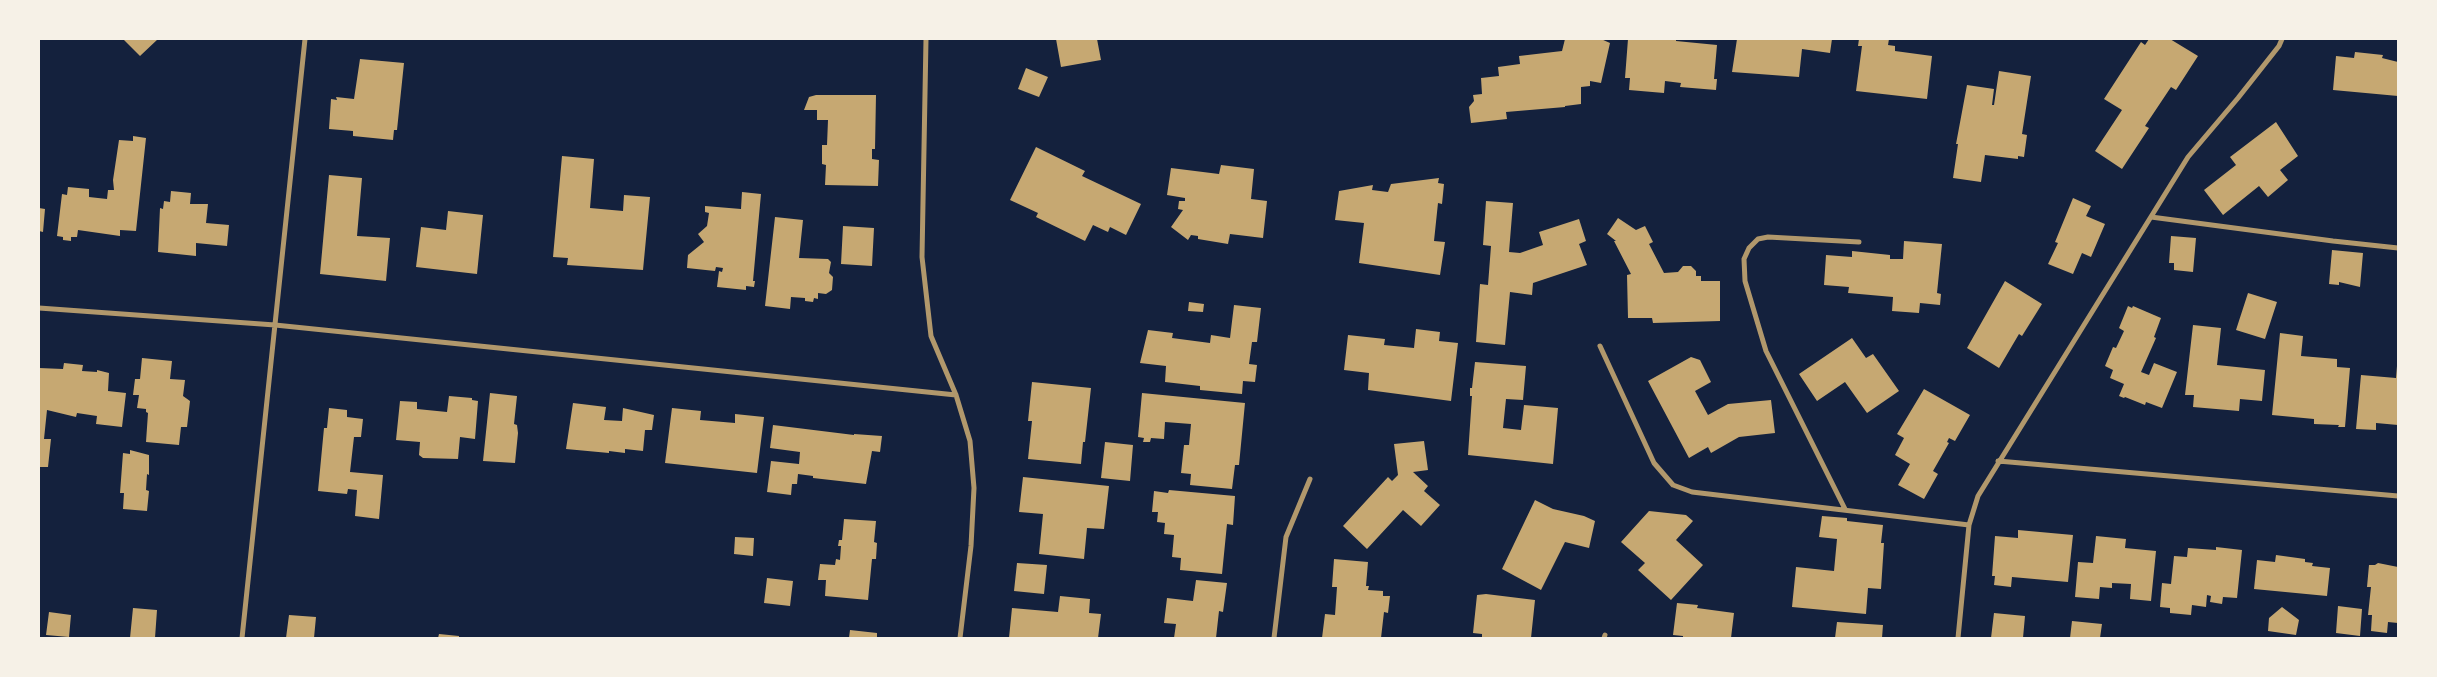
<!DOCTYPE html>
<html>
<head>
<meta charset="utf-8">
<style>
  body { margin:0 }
  #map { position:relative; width:2437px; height:677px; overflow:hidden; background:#14213d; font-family:"Varela Round",sans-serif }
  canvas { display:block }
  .frame { position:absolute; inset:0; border:40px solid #f6f1e7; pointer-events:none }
</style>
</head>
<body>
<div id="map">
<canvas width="2437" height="677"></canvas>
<div class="frame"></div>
</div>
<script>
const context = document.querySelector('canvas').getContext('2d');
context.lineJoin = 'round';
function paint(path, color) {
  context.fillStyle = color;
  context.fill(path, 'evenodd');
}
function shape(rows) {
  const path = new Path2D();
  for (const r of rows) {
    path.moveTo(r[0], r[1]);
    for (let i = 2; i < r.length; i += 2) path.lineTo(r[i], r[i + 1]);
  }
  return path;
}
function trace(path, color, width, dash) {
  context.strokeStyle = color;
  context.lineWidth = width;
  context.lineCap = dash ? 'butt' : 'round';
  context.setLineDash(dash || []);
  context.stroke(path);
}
const building = shape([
  [123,39,158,39,140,56],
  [1056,39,1097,39,1101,60,1061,67],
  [1565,39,1601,39,1610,43,1601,83,1590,81,1590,86,1581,87,1581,104,1565,106,1565,107,1506,112,1507,119,1471,123,1469,107,1474,101,1473,95,1482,94,1481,78,1499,76,1498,67,1520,64,1519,56,1562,51],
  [1628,39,1676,39,1676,41,1717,45,1714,79,1717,79,1716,90,1680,87,1681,83,1665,81,1664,93,1629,90,1630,78,1625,78],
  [1737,39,1832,39,1830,53,1802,49,1799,77,1732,72],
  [1859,39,1889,39,1888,45,1895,46,1895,51,1932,56,1927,99,1856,91,1862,46,1858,46],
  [2149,39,2170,39,2198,56,2176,90,2171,87,2145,126,2149,128,2122,169,2095,151,2122,110,2104,99,2141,42,2145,45],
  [2355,52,2383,55,2382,58,2398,62,2398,96,2333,90,2336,56,2354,58],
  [360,59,404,63,397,130,394,130,393,140,353,136,353,131,329,129,331,99,337,100,336,97,354,99],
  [1026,68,1048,77,1039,97,1018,89],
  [1999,71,2031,76,2022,134,2027,135,2024,157,2018,156,2018,159,1985,155,1981,182,1953,178,1958,144,1956,144,1967,85,1994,89,1992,105,1994,105],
  [816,95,876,95,875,149,872,149,872,159,879,160,878,186,825,185,826,165,822,164,822,145,827,145,828,120,817,120,817,110,804,110,809,97],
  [2276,122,2298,156,2280,170,2288,180,2268,197,2259,186,2223,215,2204,190,2236,165,2230,157],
  [133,136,146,138,136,231,120,230,120,236,78,230,77,237,71,237,71,241,63,240,63,237,57,236,62,194,67,195,68,187,89,189,89,197,107,199,108,190,114,190,113,180,119,140,133,141],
  [1036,147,1085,171,1082,176,1141,204,1126,235,1110,227,1108,232,1093,225,1085,241,1036,217,1038,213,1010,200],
  [562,156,594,159,590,208,623,211,624,195,650,197,643,270,567,265,568,258,553,257],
  [1221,165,1254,169,1251,199,1267,201,1263,238,1230,234,1228,244,1198,239,1198,236,1191,235,1188,240,1171,227,1183,210,1178,209,1179,201,1185,201,1185,198,1167,195,1171,168,1219,174],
  [329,175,362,178,357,236,390,238,386,281,320,274],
  [1439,178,1438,183,1444,184,1442,204,1438,203,1434,241,1445,242,1440,275,1359,263,1364,223,1335,220,1339,191,1373,185,1372,190,1388,192,1391,184],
  [171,191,191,193,190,204,208,204,206,223,229,225,227,246,196,243,196,256,158,252,160,208,163,209,164,201,170,202],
  [742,192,761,194,753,281,755,281,754,287,746,286,746,290,717,287,719,271,722,272,723,268,716,267,715,271,687,268,688,255,704,242,698,234,707,226,709,213,705,212,705,206,741,209],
  [2073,198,2091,206,2086,216,2105,224,2091,257,2082,253,2073,274,2048,264,2058,243,2055,242],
  [1486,201,1513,203,1509,252,1520,253,1543,245,1539,232,1579,219,1586,241,1579,244,1587,265,1533,283,1532,295,1510,292,1505,345,1476,342,1480,284,1488,285,1491,246,1483,245],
  [39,208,45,209,43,232,39,231],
  [448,211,483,215,477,274,416,267,421,227,446,230],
  [775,217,803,220,799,258,828,259,831,262,829,273,833,277,832,290,826,294,818,293,818,299,814,298,813,302,805,301,805,298,791,297,790,309,765,306],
  [1618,218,1636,230,1645,226,1653,242,1649,244,1664,273,1678,272,1683,266,1691,266,1696,271,1696,276,1701,276,1701,281,1720,281,1720,321,1653,323,1652,318,1628,318,1627,275,1631,274,1614,241,1616,241,1607,234],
  [843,226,874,228,872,266,841,264],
  [2171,236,2196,238,2193,272,2174,270,2174,263,2169,263],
  [1904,241,1942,244,1937,293,1941,294,1940,305,1920,303,1919,313,1892,311,1893,297,1848,293,1849,287,1824,285,1826,255,1852,257,1852,251,1890,255,1890,259,1903,259],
  [2332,250,2363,253,2360,287,2339,282,2339,285,2329,284],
  [2005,281,2042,304,2022,336,2019,334,1999,368,1967,348],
  [2248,293,2277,302,2265,339,2236,330],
  [1189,302,1204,304,1203,312,1188,311],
  [1234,305,1261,308,1257,342,1252,342,1249,364,1257,365,1255,382,1243,381,1242,394,1200,390,1200,386,1165,382,1166,366,1140,363,1148,330,1173,333,1172,338,1210,343,1211,335,1230,338],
  [2128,306,2132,308,2133,306,2161,318,2154,337,2156,338,2141,372,2149,375,2154,363,2177,372,2162,408,2146,402,2145,405,2125,397,2124,398,2119,396,2124,384,2110,378,2113,370,2105,366,2113,347,2116,348,2124,331,2119,328],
  [2193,325,2221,328,2217,365,2265,370,2262,401,2240,399,2239,411,2193,407,2194,395,2185,395],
  [1416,329,1440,332,1439,341,1458,343,1451,401,1368,390,1369,373,1344,370,1348,335,1385,339,1384,345,1414,348],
  [2280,333,2303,336,2301,356,2337,359,2337,367,2350,368,2345,427,2338,427,2339,425,2314,424,2314,419,2272,415],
  [1852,338,1866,358,1873,354,1899,391,1867,413,1845,382,1817,401,1799,374],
  [1691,357,1700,360,1711,382,1695,391,1708,415,1728,404,1771,400,1775,433,1739,437,1711,453,1708,447,1689,458,1648,381],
  [142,358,172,361,170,379,185,380,183,396,190,401,187,427,181,427,179,445,146,442,148,413,146,412,146,409,137,408,139,395,133,395,135,379,140,379],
  [1475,362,1526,366,1523,400,1506,399,1503,428,1521,430,1524,405,1558,408,1553,464,1468,455,1472,396,1470,396,1470,388,1472,388],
  [64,363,83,365,82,371,97,372,97,370,109,373,108,391,126,393,122,427,96,424,97,416,77,413,76,417,47,410,44,439,51,439,48,467,39,467,39,368,63,369],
  [2397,366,2398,425,2376,423,2376,430,2356,429,2361,375,2396,378],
  [1032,382,1091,388,1085,442,1083,442,1081,464,1028,459,1032,421,1028,421],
  [1924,389,1970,415,1955,441,1949,438,1947,442,1949,443,1933,471,1938,474,1924,499,1898,485,1910,464,1895,455,1904,438,1897,434],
  [490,393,517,396,514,424,517,425,518,433,515,463,483,461],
  [1142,393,1245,403,1239,465,1235,465,1232,489,1190,485,1191,474,1181,473,1184,445,1189,445,1191,424,1165,422,1164,439,1151,438,1150,442,1143,442,1144,438,1138,437],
  [449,396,472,398,472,400,478,401,475,439,460,437,458,459,423,458,419,455,420,442,396,440,400,401,417,402,417,409,447,412],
  [573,403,606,407,604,420,622,421,623,408,654,415,652,430,645,430,643,451,625,449,625,453,609,451,609,453,566,449],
  [329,408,347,410,347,417,363,419,361,437,354,437,350,472,383,475,379,519,355,516,357,490,348,489,347,494,318,491,324,428,327,428],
  [672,408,701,411,700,420,735,423,735,414,764,417,757,473,665,463],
  [773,425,854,435,854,434,882,436,880,452,872,451,866,484,813,478,813,476,798,474,797,484,792,484,791,495,767,492,771,461,799,464,800,452,770,448],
  [1424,441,1428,470,1413,472,1428,486,1424,491,1440,505,1421,526,1403,510,1367,549,1343,526,1388,477,1392,481,1398,475,1394,444],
  [1105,442,1133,445,1130,481,1101,478],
  [130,450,149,455,149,475,147,474,146,490,149,491,147,511,123,509,124,493,120,493,123,453,130,454],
  [1023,477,1109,486,1104,529,1087,528,1084,559,1039,554,1043,514,1019,512],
  [1169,490,1235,496,1233,525,1227,524,1222,574,1180,570,1181,558,1172,557,1174,535,1164,534,1165,523,1157,522,1158,512,1152,512,1154,491,1168,493],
  [1535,500,1553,509,1584,516,1595,521,1589,548,1565,542,1541,590,1502,569],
  [1649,511,1686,515,1693,521,1676,540,1703,565,1671,600,1638,570,1645,563,1621,542],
  [1822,516,1847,518,1847,521,1883,525,1881,543,1884,543,1881,589,1868,588,1866,614,1792,607,1796,567,1834,571,1837,539,1819,537],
  [844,519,876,521,874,542,877,543,876,559,872,559,868,600,825,596,826,580,818,580,820,564,835,565,836,559,840,560,841,546,838,546,839,540,842,540],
  [2018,530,2073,535,2068,582,2012,577,2011,587,1994,585,1995,576,1992,576,1995,536,2018,538],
  [2096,536,2126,539,2125,548,2156,551,2151,601,2130,599,2131,584,2112,583,2112,588,2100,587,2099,599,2075,597,2078,562,2093,563],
  [735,537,754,538,753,556,734,554],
  [2216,547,2242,550,2237,598,2223,597,2222,604,2210,602,2211,596,2207,595,2206,607,2192,605,2191,615,2170,613,2170,608,2160,607,2162,583,2171,584,2174,556,2187,557,2188,548,2216,550],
  [2276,555,2305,559,2305,562,2313,563,2312,566,2330,568,2327,596,2254,589,2257,560,2275,562],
  [1334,559,1368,562,1366,586,1369,586,1368,590,1383,591,1383,596,1390,596,1388,613,1384,612,1381,638,1322,638,1325,614,1335,615,1337,587,1332,587],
  [1017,563,1047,565,1044,594,1014,591],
  [2378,563,2398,567,2398,623,2388,622,2387,633,2371,631,2372,615,2368,615,2371,587,2367,587,2369,565,2375,565],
  [767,578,793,581,790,606,764,603],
  [1196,580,1227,583,1223,612,1219,611,1216,638,1174,638,1176,624,1164,623,1167,598,1193,601],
  [1486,594,1535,600,1531,638,1482,638,1482,634,1473,633,1477,595],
  [1060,596,1090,599,1089,613,1101,614,1098,638,1009,638,1012,608,1058,612],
  [1677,603,1698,605,1697,608,1734,613,1731,638,1683,638,1683,636,1673,635],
  [2338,606,2362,609,2360,636,2336,633],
  [2282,607,2299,620,2296,635,2268,631,2269,618],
  [133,608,157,610,155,638,130,638],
  [49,612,71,615,69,637,46,635],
  [1994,613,2025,616,2023,638,1991,638],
  [289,615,316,617,314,638,286,638],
  [2072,621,2102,624,2100,638,2070,638],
  [1837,622,1883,625,1882,638,1835,638],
  [850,630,877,633,877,638,849,638],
  [439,634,459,636,459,638,438,638]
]);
const minor = shape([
  [926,39,922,257,931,336,956,395,970,441,974,488,971,546,960,638],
  [2151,217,2333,241,2398,248],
  [39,308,275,325,956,395],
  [1600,346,1654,463,1673,485,1692,492,1969,525],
  [1998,461,2398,496],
  [1845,509,1766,351,1745,281,1744,259,1749,248,1758,239,1768,237,1859,242],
  [242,638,305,39],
  [1274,638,1286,537,1310,479],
  [1604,638,1605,635],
  [1958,638,1969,525,1978,496,2188,157,2238,98,2279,46,2282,39]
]);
paint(building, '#c6a872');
trace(minor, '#b1986c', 5);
</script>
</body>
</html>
